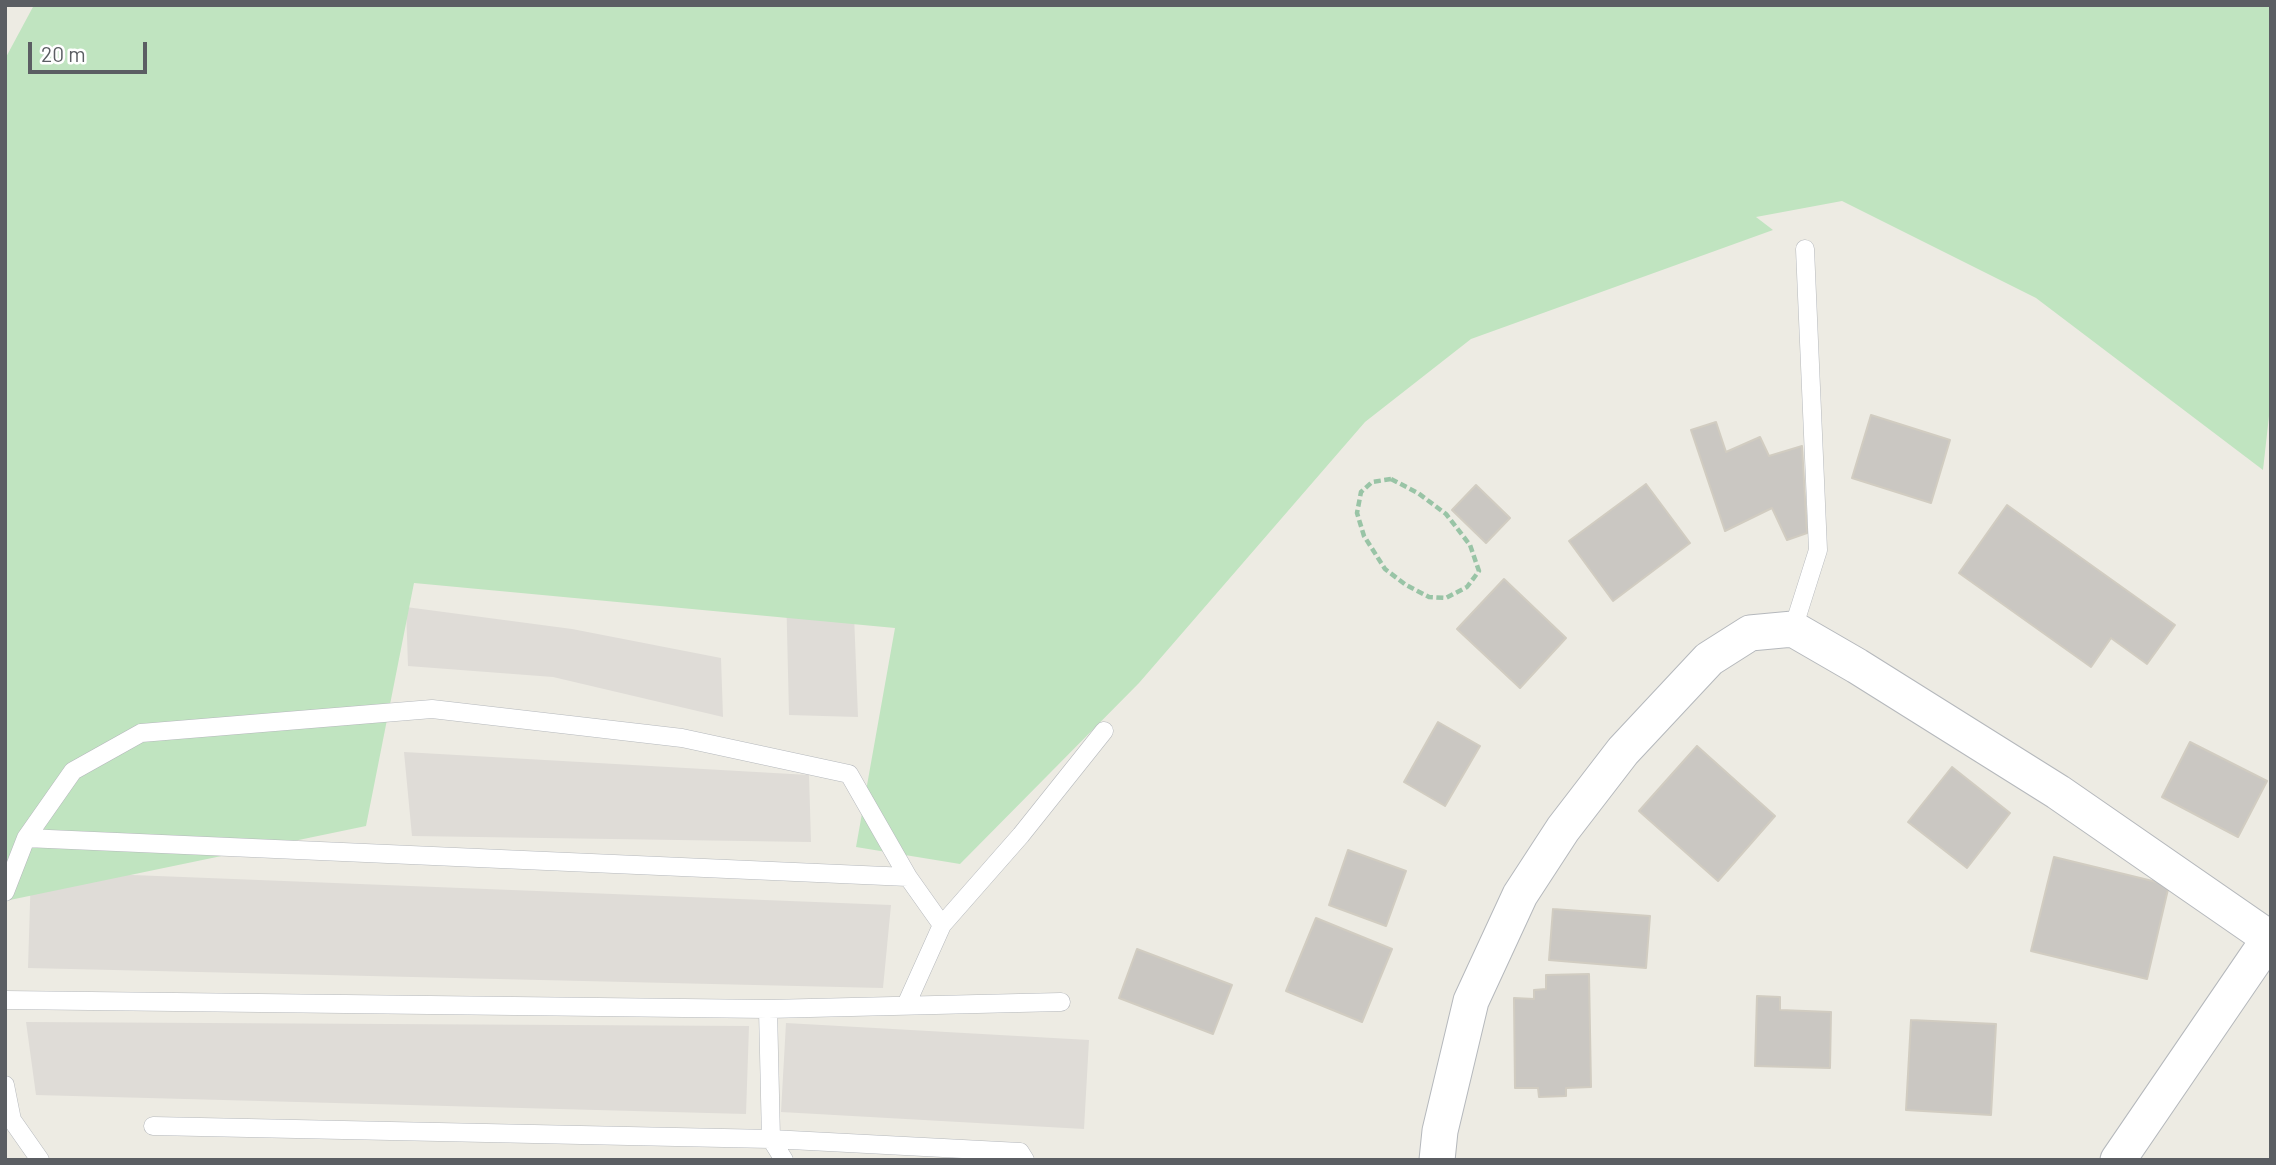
<!DOCTYPE html>
<html>
<head>
<meta charset="utf-8">
<style>
  body { margin:0 }
  #map { position:relative; width:2276px; height:1165px; overflow:hidden; background:#edebe3; font-family:Barlow,sans-serif }
  canvas { display:block }
  .frame { position:absolute; inset:0; border:7px solid #5b5e63; pointer-events:none }
  .scale { position:absolute; left:28px; top:42px; width:119px; height:32px; box-sizing:border-box; border:4px solid #5b5e63; border-top:0; padding-left:9px; font-size:21px; line-height:24px; white-space:nowrap; color:#5b5e63; -webkit-text-stroke:5px #fff; paint-order:stroke }
</style>
</head>
<body>
<div id="map">
<canvas width="2276" height="1165"></canvas>
<div class="frame"></div>
<div class="scale">20 m</div>
</div>
<script>
const context = document.querySelector('canvas').getContext('2d');
context.lineJoin = 'round';
function paint(path, color) {
  context.fillStyle = color;
  context.fill(path, 'evenodd');
}
function shape(rows) {
  const path = new Path2D();
  for (const r of rows) {
    path.moveTo(r[0], r[1]);
    for (let i = 2; i < r.length; i += 2) path.lineTo(r[i], r[i + 1]);
  }
  return path;
}
function trace(path, color, width, dash) {
  context.strokeStyle = color;
  context.lineWidth = width;
  context.lineCap = dash ? 'butt' : 'round';
  context.setLineDash(dash || []);
  context.stroke(path);
}
const industrial = shape([
  [784,504,850,512,858,717,789,715],
  [406,607,572,629,721,658,723,717,553,677,408,666],
  [404,752,809,775,811,842,412,836],
  [31,871,891,905,883,988,28,968],
  [26,1022,749,1026,746,1114,36,1095],
  [786,1023,1089,1040,1084,1129,781,1112]
]);
const green = shape([
  [34,5,2271,5,2271,398,2263,470,2036,298,1842,201,1756,217,1773,230,1471,339,1365,422,1139,683,960,864,856,847,895,628,414,583,366,826,5,901,5,59]
]);
const building = shape([
  [1871,415,1950,440,1931,503,1852,478,1871,415],
  [1716,422,1726,452,1760,437,1769,456,1802,446,1807,533,1787,540,1772,508,1725,531,1691,430,1716,422],
  [1646,484,1690,543,1613,601,1569,541,1646,484],
  [1476,485,1510,518,1486,543,1452,510,1476,485],
  [2007,505,2175,625,2147,664,2111,638,2091,667,1959,573,2007,505],
  [1504,579,1566,638,1520,688,1457,629,1504,579],
  [1438,722,1480,746,1445,806,1404,782,1438,722],
  [2190,742,2267,781,2238,837,2162,797,2190,742],
  [1697,746,1775,816,1718,881,1639,811,1697,746],
  [1952,767,2010,813,1967,868,1908,822,1952,767],
  [1348,850,1406,871,1386,926,1329,905,1348,850],
  [2054,857,2169,885,2147,979,2031,951,2054,857],
  [1553,909,1650,916,1646,968,1549,960,1553,909],
  [1316,918,1392,949,1362,1022,1286,991,1316,918],
  [1137,949,1232,985,1213,1034,1119,998,1137,949],
  [1589,974,1591,1087,1566,1088,1566,1096,1539,1097,1538,1088,1515,1088,1514,998,1534,999,1534,990,1546,989,1546,975,1589,974],
  [1757,996,1780,997,1780,1010,1831,1012,1830,1068,1755,1066,1757,996],
  [1911,1020,1996,1024,1991,1115,1906,1110,1911,1020]
]);
const path = shape([
  [1391,479,1418,493,1446,514,1470,545,1479,571,1467,587,1446,598,1429,597,1406,585,1385,569,1364,536,1357,513,1361,492,1372,482,1391,479]
]);
const service = shape([
  [1793,629,1818,550,1805,249],
  [26,838,908,877],
  [5,892,26,838,73,771,141,733,432,709,682,738,849,774,908,877,942,925],
  [5,1000,768,1009,1061,1002],
  [906,1005,942,925,1021,835,1104,731],
  [768,1009,771,1139,784,1160],
  [5,1085,12,1120,40,1160],
  [153,1126,771,1139,1020,1152,1025,1160]
]);
const minor = shape([
  [1437,1160,1440,1131,1471,1001,1520,895,1563,829,1623,751,1709,659,1750,633,1793,629,1857,666,2058,792,2269,938],
  [2118,1160,2271,936]
]);
paint(industrial, '#dfdcd7');
paint(green, '#c0e4c0');
paint(building, '#cac7c2');
trace(building, '#d1ccc1', 2);
trace(service, '#b5b8bc', 19);
trace(minor, '#b5b8bc', 37);
trace(path, '#99c4a6', 4.5, [7, 3.5]);
trace(service, '#fff', 18);
trace(minor, '#fff', 35);
</script>
</body>
</html>
